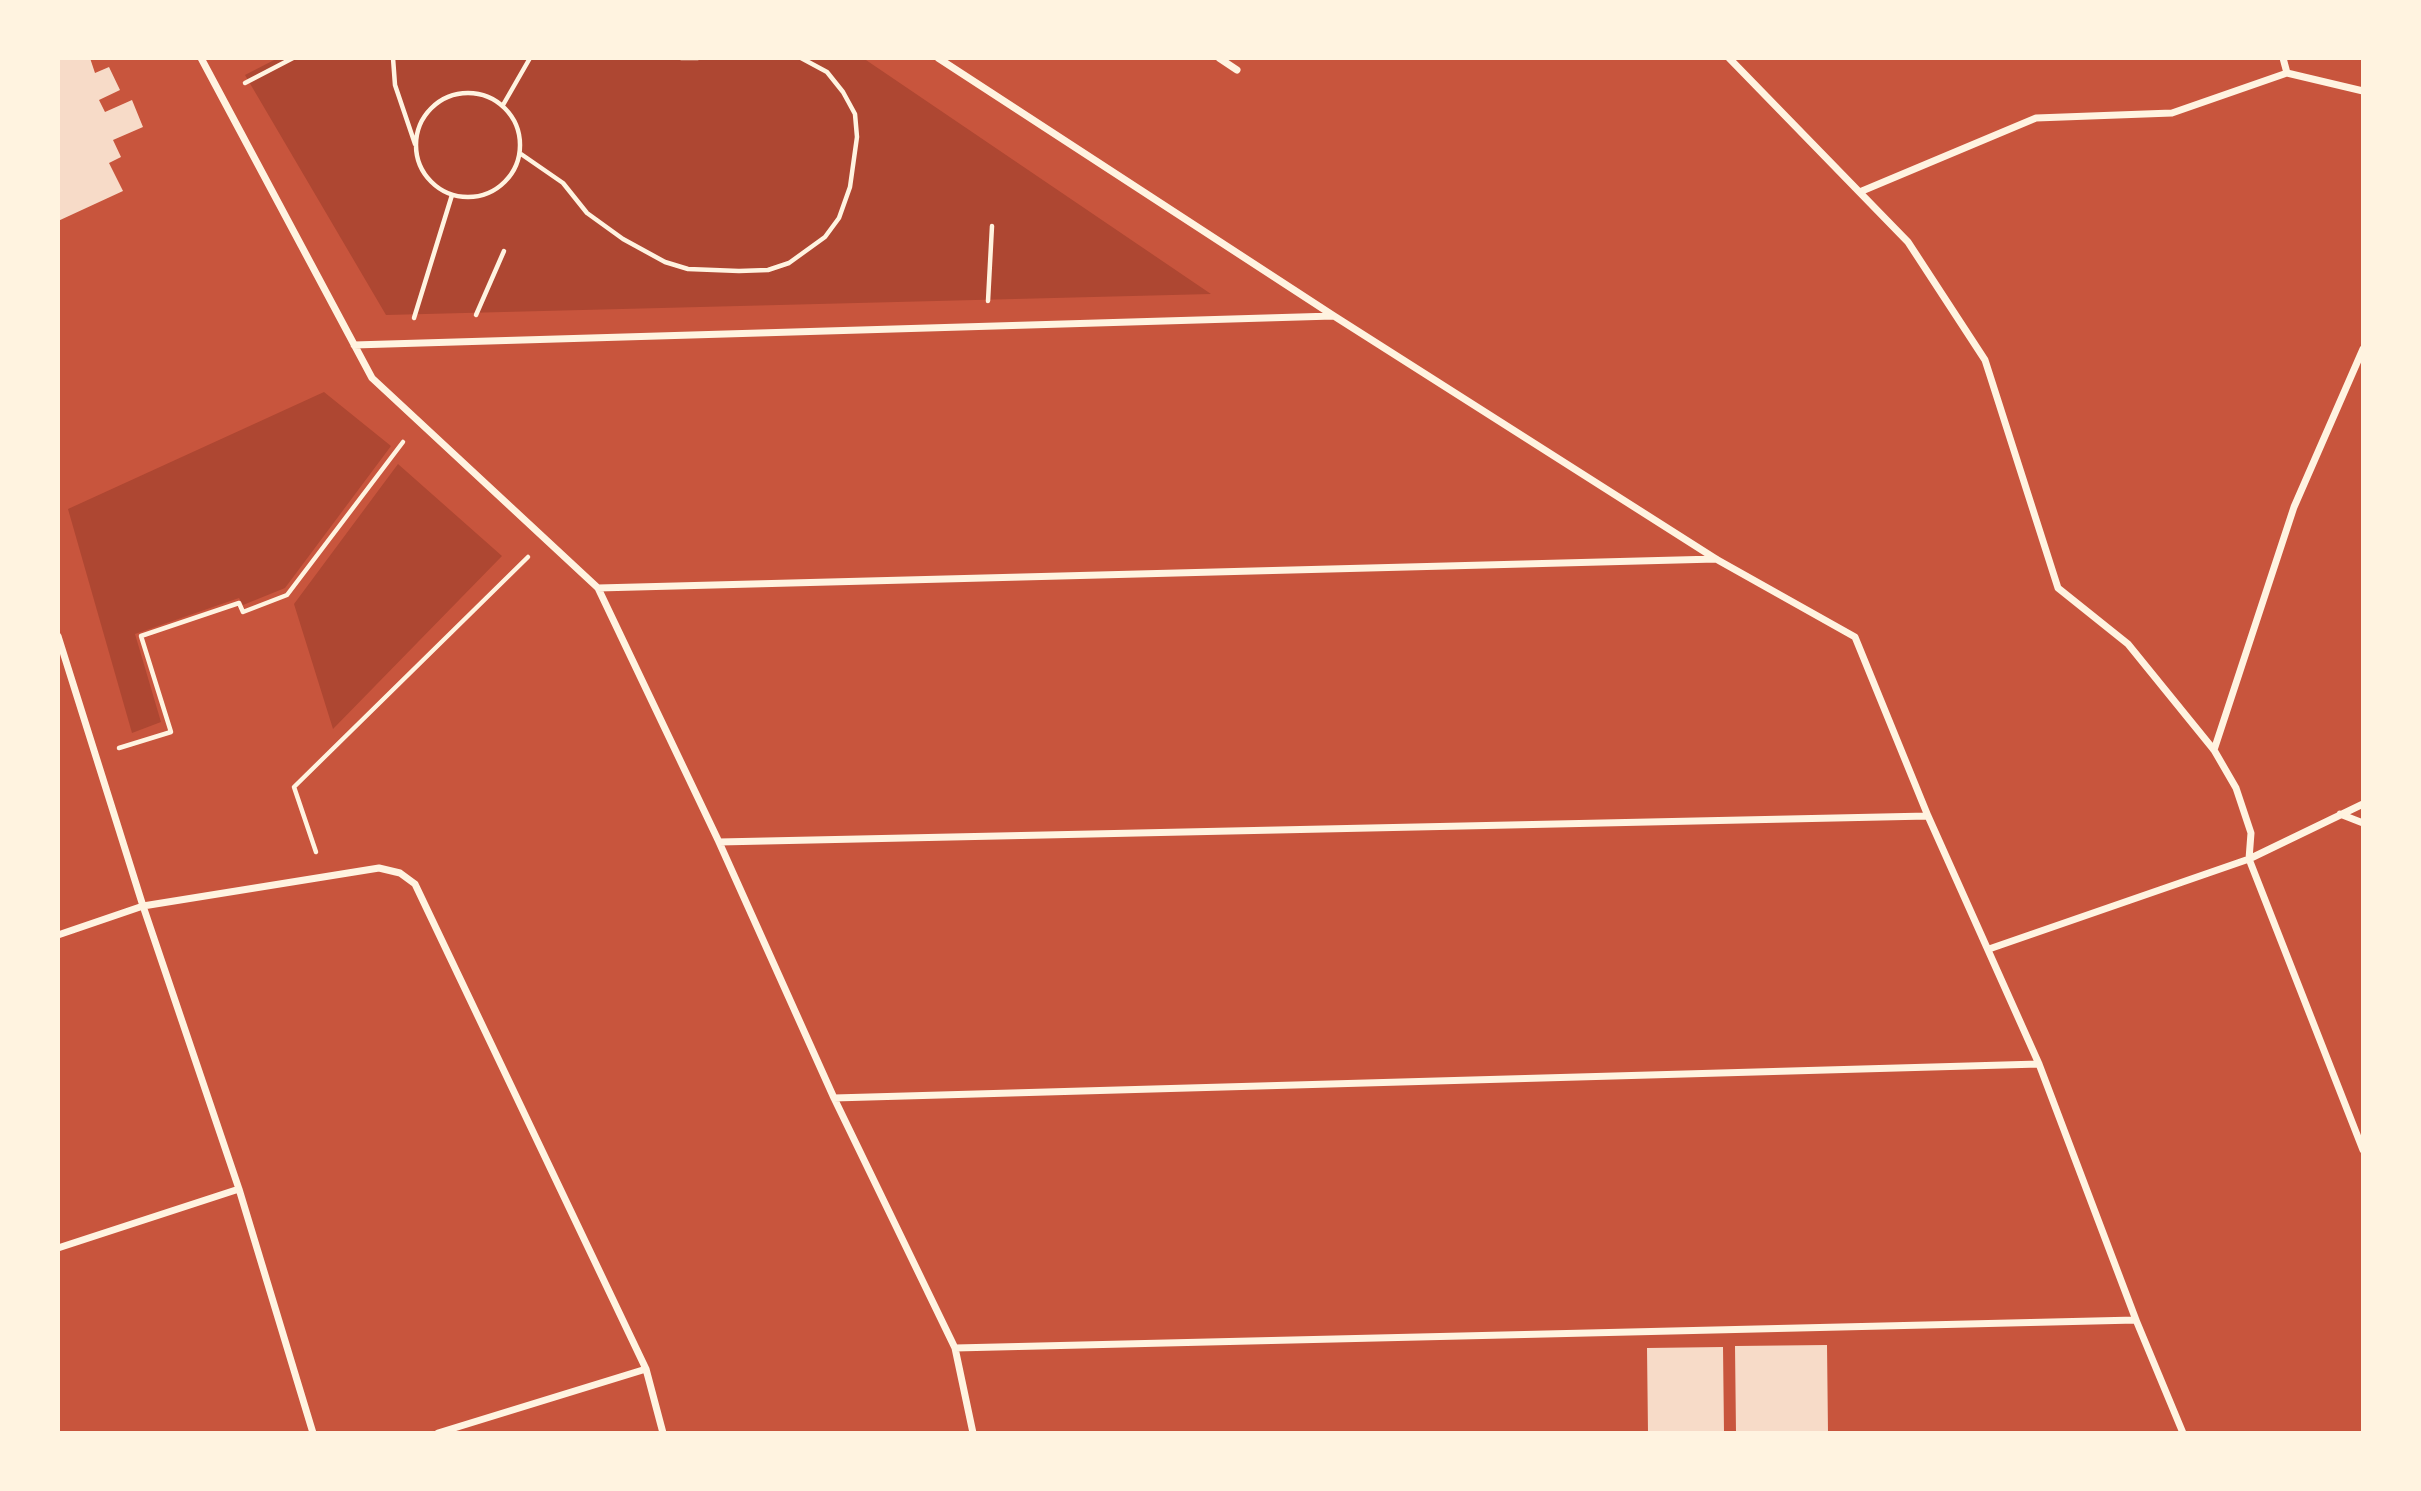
<!DOCTYPE html>
<html>
<head>
<meta charset="utf-8">
<style>
  body { margin:0 }
  #map { position:relative; width:2421px; height:1491px; overflow:hidden; background:#c8553d; font-family:Jost,sans-serif }
  canvas { display:block }
  .frame { position:absolute; inset:0; border:60px solid #fff3e0; pointer-events:none }
</style>
</head>
<body>
<div id="map">
<canvas width="2421" height="1491"></canvas>
<div class="frame"></div>
</div>
<script>
const context = document.querySelector('canvas').getContext('2d');
context.lineJoin = 'round';
function paint(path, color) {
  context.fillStyle = color;
  context.fill(path, 'evenodd');
}
function shape(rows) {
  const path = new Path2D();
  for (const r of rows) {
    if (r.length === 3) {
      path.moveTo(r[0] + r[2], r[1]);
      path.arc(r[0], r[1], r[2], 0, 2 * Math.PI);
      continue;
    }
    path.moveTo(r[0], r[1]);
    for (let i = 2; i < r.length; i += 2) path.lineTo(r[i], r[i + 1]);
  }
  return path;
}
function trace(path, color, width, dash) {
  context.strokeStyle = color;
  context.lineWidth = width;
  context.lineCap = dash ? 'butt' : 'round';
  context.setLineDash(dash || []);
  context.stroke(path);
}
const green = shape([
  [278,58,863,58,1211,294,386,315,245,75],
  [324,392,391,446,285,588,243,605,239,598,135,634,161,722,132,733,68,509],
  [398,464,502,556,333,729,294,604]
]);
const building = shape([
  [58,58,90,58,95,73,109,67,120,90,99,100,105,112,132,100,143,127,113,140,121,157,109,163,123,191,58,221],
  [1827,1345,1828,1433,1736,1433,1735,1346],
  [1723,1347,1724,1433,1648,1433,1647,1348]
]);
const path = shape([
  [393,58,395,85,415,144],
  [681,58,698,58],
  [245,83,293,58],
  [468,145,52],
  [503,105,530,58],
  [521,154,563,183,587,213,623,239,665,262,688,269,739,271,768,270,789,263,825,237,839,218,850,187,857,137,855,114,843,92,827,72,801,58],
  [988,301,992,226],
  [476,315,504,251],
  [414,318,452,195],
  [119,748,171,732,141,636,239,603,243,612,287,595,403,442],
  [316,852,294,787,528,557]
]);
const minor = shape([
  [201,58,372,378,598,588,719,842,834,1098,955,1348,973,1433],
  [938,58,1334,316,1716,559,1855,637,1928,816,2039,1064,2136,1320,2183,1433],
  [1219,58,1237,70],
  [1729,58,1908,242,1985,360,2058,588,2128,644,2214,750,2236,788,2251,833,2249,859,2363,1150],
  [2283,58,2287,73],
  [1862,191,2036,118,2172,113,2287,73,2363,91],
  [354,345,1333,316],
  [598,588,1716,559],
  [58,636,143,906,239,1189,313,1433],
  [2214,750,2294,507,2363,349],
  [2340,814,2363,823],
  [719,842,1928,816],
  [58,935,143,906,379,868,400,873,415,884,646,1369,663,1433],
  [1989,949,2249,859,2363,804],
  [834,1098,2039,1064],
  [58,1248,239,1189],
  [955,1348,2136,1320],
  [438,1433,646,1369]
]);
paint(green, '#ae4732');
paint(building, '#f7dbc8');
trace(path, '#fff3e0', 4.5);
trace(minor, '#fff3e0', 7);
</script>
</body>
</html>
